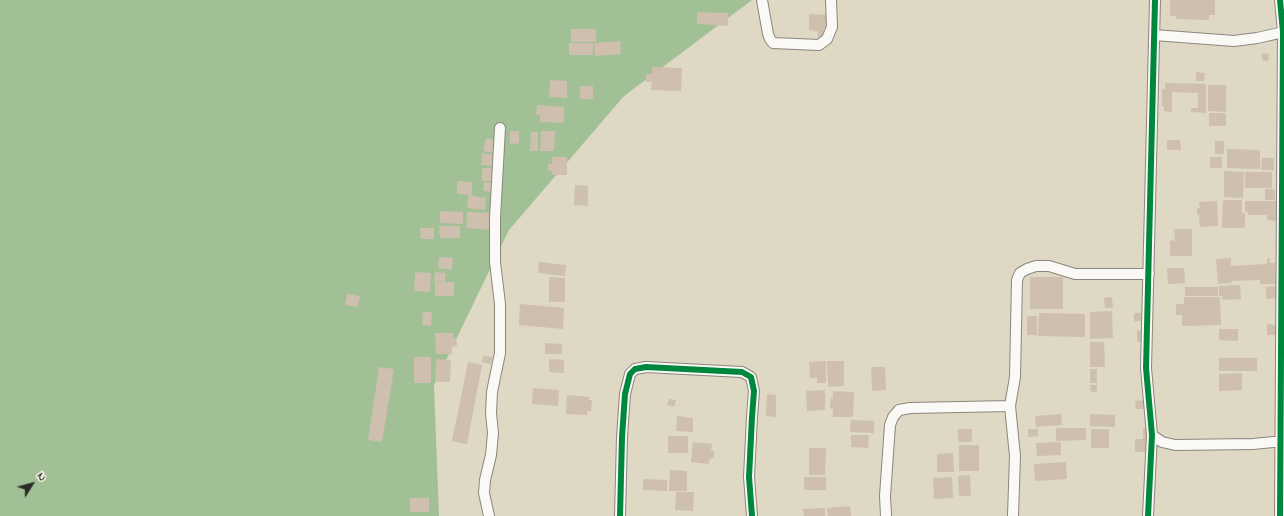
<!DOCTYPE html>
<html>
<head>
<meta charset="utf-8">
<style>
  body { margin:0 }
  #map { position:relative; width:1284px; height:516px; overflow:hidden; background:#ded8c4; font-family:"Indie Flower",sans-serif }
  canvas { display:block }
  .north { position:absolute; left:12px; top:464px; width:40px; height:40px; -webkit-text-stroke:3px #fbf7ec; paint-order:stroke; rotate:53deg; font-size:11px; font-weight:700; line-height:16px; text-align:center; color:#2b2b2b }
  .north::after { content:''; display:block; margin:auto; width:14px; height:18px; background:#2b2b2b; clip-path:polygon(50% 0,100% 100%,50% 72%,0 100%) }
</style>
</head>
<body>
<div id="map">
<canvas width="1284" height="516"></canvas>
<div class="north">N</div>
</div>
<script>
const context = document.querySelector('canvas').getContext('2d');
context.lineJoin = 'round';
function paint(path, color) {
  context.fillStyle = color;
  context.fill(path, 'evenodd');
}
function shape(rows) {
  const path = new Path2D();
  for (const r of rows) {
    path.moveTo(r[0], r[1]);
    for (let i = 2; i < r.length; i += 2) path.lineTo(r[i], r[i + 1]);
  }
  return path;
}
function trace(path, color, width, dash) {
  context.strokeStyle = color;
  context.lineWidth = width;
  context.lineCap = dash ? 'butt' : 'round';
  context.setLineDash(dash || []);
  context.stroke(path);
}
const forest = shape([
  [0,0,752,0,624,96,509,230,434,385,439,516,0,516]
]);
const building = shape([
  [1170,0,1215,0,1215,15,1209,15,1209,20,1176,19,1176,16,1170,16],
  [697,12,728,13,728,26,697,24],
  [809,14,829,15,828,29,824,28,824,39,818,39,818,31,809,30],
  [571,29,596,29,596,42,571,42],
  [620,41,621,54,595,56,594,43],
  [569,43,593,43,593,55,569,55],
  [1262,53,1269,54,1268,61,1262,60],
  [652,67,682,68,681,91,651,90,652,82,646,82,646,74,652,74],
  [1196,72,1205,73,1204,81,1196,81],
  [550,80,567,81,567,98,549,97],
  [1165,83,1206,84,1206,113,1191,112,1191,108,1198,108,1198,93,1172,92,1172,112,1164,111,1164,107,1162,106,1162,89,1165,89],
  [1208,85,1226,85,1226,112,1208,111],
  [580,86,593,86,593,99,580,99],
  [537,105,564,107,564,123,540,122,540,115,536,115],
  [1209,113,1226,113,1226,126,1209,126],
  [510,131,519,131,519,144,510,143],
  [541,131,555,131,554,151,540,151],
  [531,132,538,132,538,151,530,151],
  [486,138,497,141,494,153,483,151],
  [1167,140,1180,140,1181,150,1167,150],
  [1215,141,1224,141,1224,154,1215,154],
  [1227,149,1260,150,1260,169,1227,168],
  [482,153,494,155,492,166,481,165],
  [552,157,567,157,567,175,552,175,552,171,548,171,548,164,552,164],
  [1210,157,1222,157,1222,168,1210,168],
  [1262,158,1274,158,1274,170,1261,170],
  [482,168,493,168,493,181,482,181],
  [1224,171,1244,172,1243,198,1224,197],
  [1245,172,1272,172,1272,188,1245,188],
  [457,181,472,182,472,195,457,194],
  [484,182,494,183,493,192,483,191],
  [575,185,588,186,588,206,574,205],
  [1265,189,1275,189,1275,200,1265,200],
  [468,195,486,198,485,210,467,208],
  [1223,200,1242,200,1242,213,1245,213,1245,228,1222,228],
  [1217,201,1218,226,1200,227,1199,215,1197,215,1197,208,1200,208,1199,202],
  [1245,201,1276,201,1276,221,1267,220,1267,215,1248,215,1248,212,1245,212],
  [440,211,463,212,463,224,440,223],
  [467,212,491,213,490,230,466,228],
  [439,226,460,226,460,238,440,238],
  [420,228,434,228,434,239,421,239],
  [1174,229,1192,229,1192,256,1170,256,1170,240,1175,241],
  [439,257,453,258,452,270,438,268],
  [1231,258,1231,266,1267,264,1267,259,1270,258,1270,263,1275,263,1276,284,1260,284,1260,280,1232,281,1231,283,1218,284,1216,259],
  [539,262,566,265,565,276,538,273],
  [1167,268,1184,268,1185,283,1168,284],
  [415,272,431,273,430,292,414,291],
  [435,272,445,273,445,282,434,281],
  [549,277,565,278,565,302,549,302],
  [1030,277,1063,277,1063,309,1030,309],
  [435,282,454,282,454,296,435,296],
  [1240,285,1241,299,1222,300,1222,296,1219,296,1219,286],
  [1276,286,1276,298,1266,299,1266,287],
  [1185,287,1218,287,1218,296,1185,296],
  [347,294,360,296,358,307,345,305],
  [1112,297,1113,308,1105,308,1104,298],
  [1184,297,1220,297,1221,325,1182,326,1182,315,1176,315,1176,304,1184,304],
  [520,304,564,308,563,329,519,325],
  [1112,311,1113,338,1090,339,1090,312],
  [423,312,432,312,431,326,422,325],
  [1039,313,1085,314,1085,337,1038,336],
  [1134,313,1144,313,1144,321,1134,321],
  [1027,316,1037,316,1037,335,1027,335],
  [1267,324,1276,325,1276,335,1267,335],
  [1219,329,1238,329,1238,341,1219,340],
  [1145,330,1145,342,1137,342,1137,331],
  [435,333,453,333,453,338,456,338,457,346,452,346,452,354,436,354],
  [1090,342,1104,342,1105,367,1090,367],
  [545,343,562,344,562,354,545,354],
  [483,356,492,357,491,364,482,362],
  [414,357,431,357,431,383,414,383],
  [1219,358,1257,358,1257,371,1219,371],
  [436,359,451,360,450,382,435,382],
  [549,359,564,360,564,373,549,372],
  [826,361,826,383,817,383,817,378,810,378,809,362],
  [827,361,844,361,844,386,828,387],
  [468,362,482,365,467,444,452,441],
  [379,367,394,369,382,442,368,440],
  [871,367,885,367,886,390,872,391],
  [1090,369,1097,369,1097,383,1090,383],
  [1242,373,1242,390,1219,391,1219,374],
  [1090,385,1097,385,1097,392,1091,392],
  [533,388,559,390,558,406,532,404],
  [825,390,825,410,807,411,806,391],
  [833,391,854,392,853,417,833,417,833,409,830,408,831,398,833,399],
  [767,394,776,395,776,417,766,416],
  [567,395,589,397,589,400,592,400,591,411,587,411,587,415,566,414],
  [669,399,676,400,674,407,667,405],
  [1144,400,1145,409,1136,409,1135,401],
  [1061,414,1062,425,1036,427,1035,416],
  [1090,414,1115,415,1115,427,1090,426],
  [677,416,693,418,693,432,676,431],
  [851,420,874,421,874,433,850,432],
  [1056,428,1086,428,1086,440,1056,441],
  [1143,428,1146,428,1147,452,1135,452,1135,439,1143,439],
  [958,429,972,429,972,442,958,442],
  [1028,429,1038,429,1038,436,1028,437],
  [1091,429,1109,429,1109,448,1091,448],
  [851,435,869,435,868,448,851,447],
  [668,436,688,436,688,453,668,453],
  [693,442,712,444,711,451,714,451,714,457,709,460,709,464,691,462],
  [1061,442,1061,455,1037,456,1036,443],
  [959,445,979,445,979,471,959,471],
  [809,448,826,448,825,475,809,475],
  [953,453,954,472,937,472,937,454],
  [1066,462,1067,479,1035,481,1034,464],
  [670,470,687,471,687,491,669,491],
  [970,475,971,496,959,496,958,476],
  [804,477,826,477,826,490,804,490],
  [952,477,953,498,934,499,933,478],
  [643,479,667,480,667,491,643,490],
  [676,492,694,492,693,511,675,510],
  [410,498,429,498,429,512,410,512],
  [850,506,851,516,828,516,827,508],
  [825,508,825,516,804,516,803,509]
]);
const minor = shape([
  [762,0,768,34,770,39,773,43,819,45,827,39,832,27,831,0],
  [1154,35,1234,41,1257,38,1284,32],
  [1152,435,1162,442,1175,445,1253,444,1284,441],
  [489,516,484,493,485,480,491,455,493,433,491,413,492,392,500,353,500,304,495,262,495,218,500,128],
  [620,516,622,437,625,394,630,374,635,369,646,367,742,372,751,377,754,391,752,417,749,477,752,516],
  [886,516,885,496,890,425,893,417,899,410,910,408,1010,406],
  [1013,516,1015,456,1010,406,1015,377,1017,280,1020,273,1027,269,1036,266,1049,266,1075,274,1149,274],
  [1148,516,1152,435,1146,368,1155,0],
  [1280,516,1283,32,1280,0]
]);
const cycleway = shape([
  [620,516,622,437,625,394,630,374,635,369,646,367,742,372,751,377,754,391,752,417,749,477,752,516],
  [1148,516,1152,435,1146,368,1155,0],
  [1280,516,1283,32,1280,0]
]);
paint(forest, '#a1c095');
paint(building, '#cebfae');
trace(minor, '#8a877c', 12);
trace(minor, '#faf9f6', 10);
trace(cycleway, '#00873e', 6);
</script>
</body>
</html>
